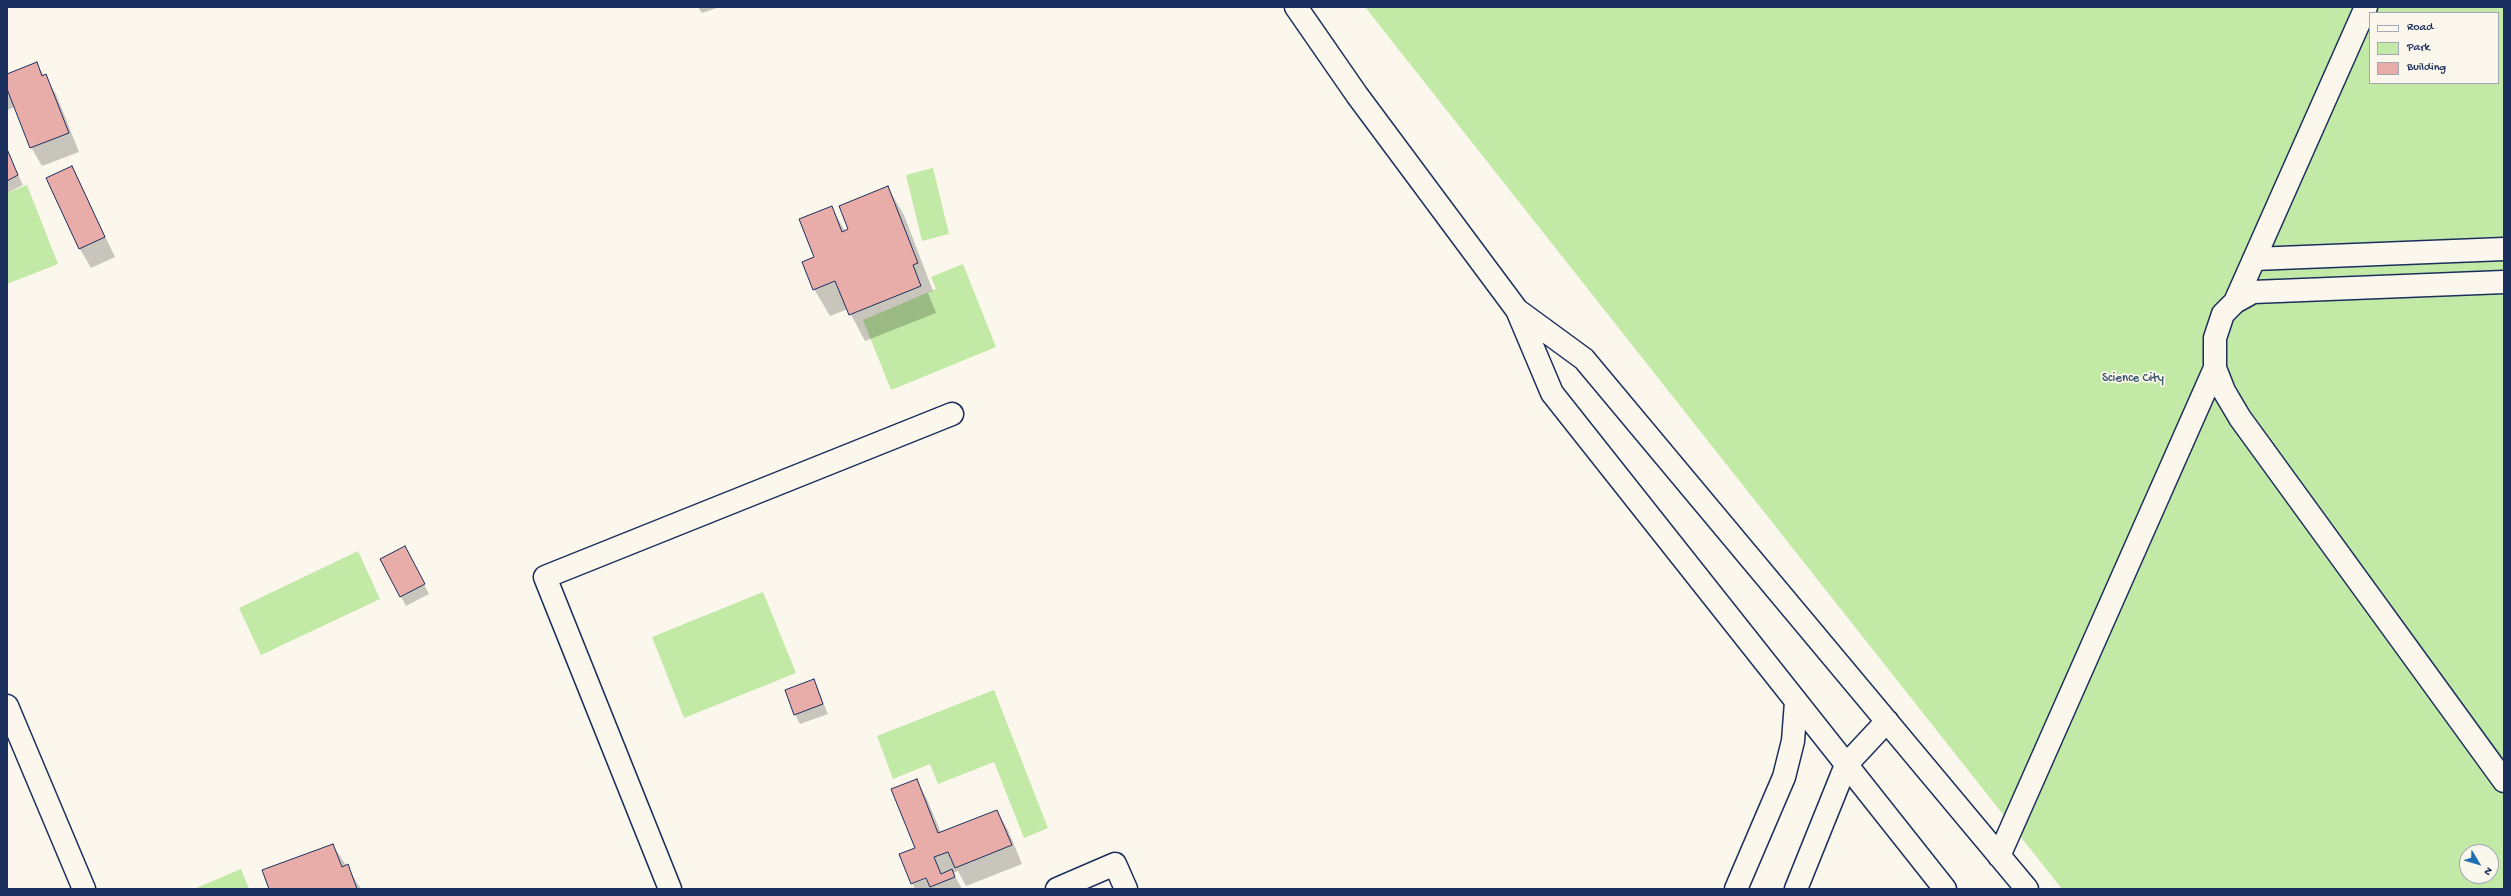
<!DOCTYPE html>
<html>
<head>
<meta charset="utf-8">
<style>
  body { margin:0 }
  #map { position:relative; width:2511px; height:896px; overflow:hidden; background:#fbf7ec; font-family:"Gochi Hand",sans-serif }
  canvas { display:block }
  .frame { position:absolute; inset:0; border:8px solid #1b2f5e; pointer-events:none }
  .legend { position:absolute; left:2369px; top:12px; width:130px; height:72px; box-sizing:border-box; background:#fbf7ec; border:1px solid #a1a7b3; margin:0; padding:5px 7px; list-style:none; font-size:12px; color:#1b2f5e }
  .legend li { display:flex; align-items:center; gap:8px; height:20px }
  .legend b { width:20px; border:1px solid #a1a7b3 }
  .north { position:absolute; left:2459px; top:844px; width:40px; height:40px; box-sizing:border-box; background:#fbf7ec; border:1px solid #a1a7b3; border-radius:50%; rotate:128deg; font-size:11px; font-weight:700; line-height:16px; text-align:center; color:#1b2f5e }
  .north::after { content:''; display:block; margin:auto; width:14px; height:18px; background:#1f6fb2; clip-path:polygon(50% 0,100% 100%,50% 72%,0 100%) }
</style>
</head>
<body>
<div id="map">
<canvas width="2511" height="896"></canvas>
<div class="frame"></div>
<ul class="legend">
<li><b style="height:5px;background:#fbf7ec"></b>Road</li>
<li><b style="height:11px;background:#c2e9a5"></b>Park</li>
<li><b style="height:11px;background:#e8ada8"></b>Building</li>
</ul>
<div class="north">N</div>
</div>
<script>
const context = document.querySelector('canvas').getContext('2d');
context.lineJoin = 'round';
function paint(path, color) {
  context.fillStyle = color;
  context.fill(path, 'evenodd');
}
function shape(rows) {
  const path = new Path2D();
  for (const r of rows) {
    path.moveTo(r[0], r[1]);
    for (let i = 2; i < r.length; i += 2) path.lineTo(r[i], r[i + 1]);
  }
  return path;
}
function trace(path, color, width, dash) {
  context.strokeStyle = color;
  context.lineWidth = width;
  context.lineCap = dash ? 'butt' : 'round';
  context.setLineDash(dash || []);
  context.stroke(path);
}
function drawText(font, color, halo, rows, align = 'center') {
  context.font = font + ' "Gochi Hand",sans-serif';
  context.lineWidth = 3.5;
  context.setLineDash([]);
  context.textBaseline = 'middle';
  context.strokeStyle = halo;
  context.fillStyle = color;
  for (const [text, x, y, turn = 0] of rows) {
    context.save();
    context.translate(x, y);
    context.rotate((+turn || 0) * Math.PI / 180);
    context.textAlign = isNaN(turn) ? turn : align;
    if (halo) context.strokeText(text, 0, 0);
    context.fillText(text, 0, 0);
    context.restore();
  }
}
const green = shape([
  [1365,7,2504,7,2504,889,2062,889],
  [2370,13,2498,13,2498,83,2370,83],
  [2467,852,2491,852,2491,876,2467,876],
  [933,168,949,234,922,241,906,175],
  [27,185,58,264,7,284,7,193],
  [963,264,996,347,891,390,863,320,936,289,931,277],
  [358,551,380,599,261,655,239,608],
  [763,592,796,673,684,718,652,637],
  [994,690,1048,828,1024,838,994,762,938,784,930,764,893,779,877,736],
  [241,869,249,889,194,889]
]);
const shadow = shape([
  [698,7,720,7,702,13],
  [36,63,56,94,79,152,42,166,31,147,15,107,7,110,7,75],
  [7,151,23,185,7,193],
  [72,167,115,257,91,268,80,249],
  [888,188,904,215,933,291,928,293,936,313,865,341,848,309,830,316,814,289,815,257,831,207,845,231,849,230],
  [410,557,429,594,406,606,381,560],
  [814,681,828,714,800,724,795,714],
  [916,780,927,799,941,833,997,811,1008,830,1022,864,966,886,958,871,953,873,962,889,915,889,901,855,916,849],
  [930,875,931,877,913,884,913,882],
  [333,845,361,889,270,889]
]);
const building = shape([
  [37,62,42,76,46,74,69,133,30,148,7,89,7,74,37,62],
  [7,149,18,175,7,181,7,149],
  [72,166,105,237,79,249,46,178,72,166],
  [888,186,918,263,913,265,921,286,849,315,835,281,813,290,802,262,814,257,799,219,832,206,842,232,848,229,839,206,888,186],
  [405,546,425,584,400,597,380,559,405,546],
  [814,679,823,704,794,715,785,690,814,679],
  [917,779,938,833,997,810,1012,845,955,868,948,852,934,857,941,874,952,869,955,877,930,887,926,878,911,884,899,854,915,848,891,789,917,779],
  [333,844,342,867,348,864,357,889,269,889,262,870,333,844]
]);
const minor = shape([
  [1296,7,1357,95,1517,310,1552,393,1945,889],
  [2254,259,2504,249],
  [2504,282,2253,292,2235,302,2223,314,2215,338,2215,368,2224,391,2240,418,2504,781],
  [2235,302,2366,7],
  [1517,310,1584,359,2027,889],
  [7,706,84,889],
  [1999,856,2215,368],
  [670,889,545,577,952,414],
  [1057,889,1115,864,1126,889],
  [1736,889,1784,777,1793,741,1796,702],
  [1796,889,1846,765,1887,721]
]);
const parkNames = [
  ["Science City",2133,379]
];
paint(green, '#c2e9a5');
paint(shadow, '#0003');
paint(building, '#e8ada8');
trace(building, '#1b2f5e', 1);
trace(minor, '#1b2f5e', 25);
trace(minor, '#fbf7ec', 22);
drawText('13px', '#3c546c', '#fbf7ec', parkNames);
</script>
</body>
</html>
